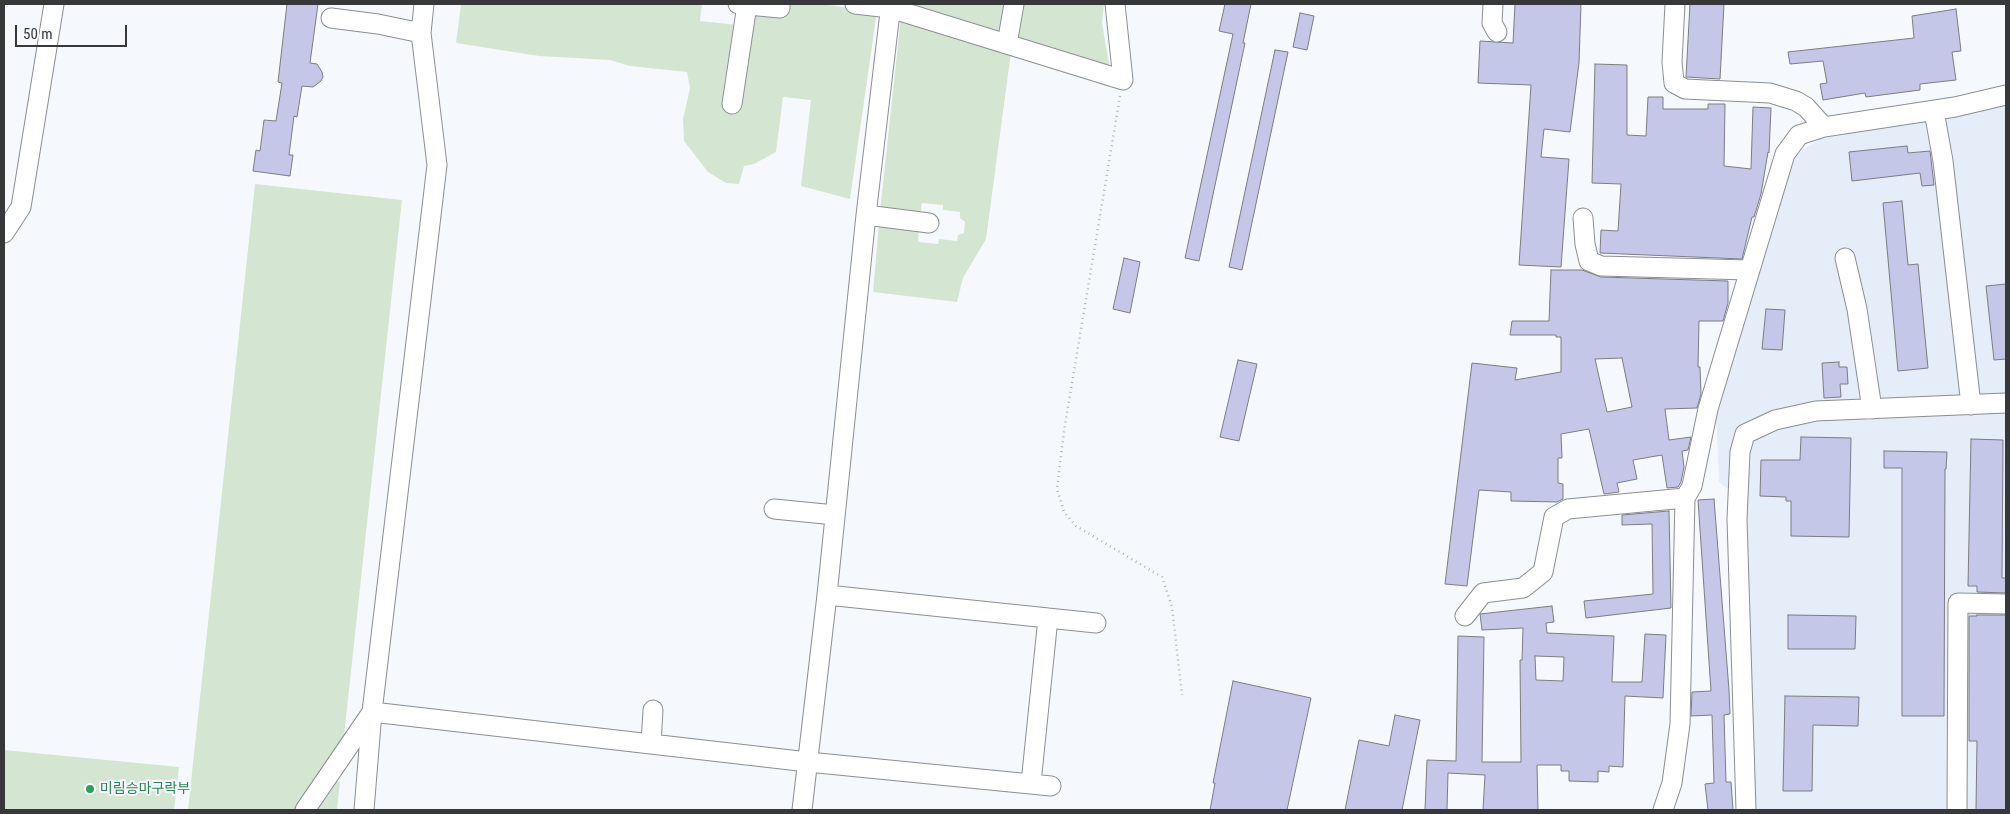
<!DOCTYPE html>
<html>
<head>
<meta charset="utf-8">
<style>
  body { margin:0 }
  #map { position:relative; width:2010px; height:814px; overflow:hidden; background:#f5f9fe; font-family:"Roboto Condensed",sans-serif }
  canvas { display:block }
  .frame { position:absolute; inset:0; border:5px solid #363839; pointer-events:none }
  .scale { position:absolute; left:15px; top:25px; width:112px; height:22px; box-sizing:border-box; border:2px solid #363839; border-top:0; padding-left:6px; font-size:15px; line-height:18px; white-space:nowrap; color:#363839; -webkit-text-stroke:4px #f5f9fe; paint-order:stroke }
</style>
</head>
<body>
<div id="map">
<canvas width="2010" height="814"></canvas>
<div class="frame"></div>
<div class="scale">50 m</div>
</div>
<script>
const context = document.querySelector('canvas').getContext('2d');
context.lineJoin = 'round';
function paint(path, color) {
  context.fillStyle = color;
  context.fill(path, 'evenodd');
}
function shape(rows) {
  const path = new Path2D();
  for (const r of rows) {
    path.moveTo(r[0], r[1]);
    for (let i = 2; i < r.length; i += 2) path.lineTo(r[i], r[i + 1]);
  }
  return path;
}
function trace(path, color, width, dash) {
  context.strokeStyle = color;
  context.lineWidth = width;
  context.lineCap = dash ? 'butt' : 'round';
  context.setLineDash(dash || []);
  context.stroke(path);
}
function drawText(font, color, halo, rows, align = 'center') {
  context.font = font + ' "Roboto Condensed","Noto Sans KR",sans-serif';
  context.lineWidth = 4;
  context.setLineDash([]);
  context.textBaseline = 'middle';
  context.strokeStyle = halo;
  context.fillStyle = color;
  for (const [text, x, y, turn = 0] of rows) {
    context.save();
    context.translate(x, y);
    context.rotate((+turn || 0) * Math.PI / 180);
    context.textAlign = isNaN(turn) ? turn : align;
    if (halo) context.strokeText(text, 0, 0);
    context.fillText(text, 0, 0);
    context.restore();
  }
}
const built = shape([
  [2006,106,2006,810,1753,810,1744,502,1719,482,1716,410,1795,155,1820,139]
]);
const green = shape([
  [461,4,702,4,700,21,738,25,728,112,734,113,750,10,785,4,819,4,877,11,850,199,801,186,811,100,783,97,776,152,754,164,744,166,739,184,726,183,708,172,684,141,683,119,690,88,687,72,630,66,610,60,539,56,456,43],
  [903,4,1008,4,1002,36],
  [1019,4,1104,4,1102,23,1110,69,1012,38],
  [901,17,1011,52,986,239,963,278,957,302,873,292,879,223,919,228,918,242,938,244,939,239,957,241,958,235,964,233,965,222,960,218,960,212,943,210,943,205,922,203,920,216,880,211],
  [255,184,402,200,344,736,299,810,188,810],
  [4,750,179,767,174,810,4,810],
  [333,781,340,782,337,810,314,810]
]);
const building = shape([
  [287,4,318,4,310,63,317,64,322,72,323,77,321,81,313,87,302,86,297,117,294,116,289,155,293,155,290,176,253,171,256,150,260,151,264,120,276,121,282,83,278,82,287,4],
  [1225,4,1251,4,1243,43,1245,43,1199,261,1185,258,1233,34,1219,31,1225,4],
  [1515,4,1581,4,1579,63,1570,132,1544,129,1541,157,1569,159,1561,267,1519,265,1531,85,1478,83,1480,41,1513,43,1515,4],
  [1690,4,1724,4,1720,79,1686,77,1690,4],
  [1956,9,1961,51,1952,52,1956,80,1920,84,1920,90,1866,97,1865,93,1823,100,1820,84,1827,83,1823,61,1790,64,1788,52,1914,38,1912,16,1956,9],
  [1300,13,1314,16,1307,50,1293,47,1300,13],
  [1275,50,1288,52,1242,270,1229,267,1275,50],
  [1595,64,1627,65,1627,135,1646,136,1648,97,1663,97,1663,109,1708,109,1708,104,1725,104,1724,166,1751,169,1753,107,1771,108,1769,153,1768,152,1761,194,1754,217,1752,217,1742,259,1600,253,1601,230,1618,231,1621,184,1592,183,1595,64],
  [1907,146,1908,153,1930,151,1934,185,1922,186,1920,173,1852,181,1849,152,1907,146],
  [1902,201,1908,265,1918,264,1928,368,1898,371,1883,203,1902,201],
  [1124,258,1140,262,1130,313,1113,309,1124,258],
  [1551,270,1582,270,1601,277,1728,281,1728,303,1723,321,1699,321,1698,367,1700,367,1701,394,1697,408,1665,409,1669,440,1691,437,1688,450,1682,451,1684,467,1681,482,1678,487,1667,488,1662,455,1633,460,1637,479,1617,483,1619,492,1604,494,1589,429,1561,434,1562,458,1558,458,1558,483,1563,484,1563,499,1557,502,1511,501,1511,492,1479,490,1467,586,1445,584,1472,363,1517,368,1515,380,1561,372,1561,337,1556,337,1556,335,1510,335,1512,321,1549,321,1551,270],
  [1622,358,1632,407,1607,412,1595,359,1622,358],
  [2006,284,2006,359,1994,360,1986,286,2006,284],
  [1766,309,1785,310,1782,350,1762,349,1766,309],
  [1238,360,1257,364,1239,441,1220,437,1238,360],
  [1839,362,1839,367,1847,367,1848,384,1840,384,1841,397,1824,398,1822,363,1839,362],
  [1801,437,1851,438,1849,537,1791,536,1791,501,1786,501,1786,497,1760,496,1761,460,1800,460,1801,437],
  [1971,439,2003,440,2002,578,2006,578,2006,593,1977,592,1977,586,1968,586,1971,439],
  [1884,451,1947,452,1946,469,1945,469,1944,716,1902,716,1902,468,1884,468,1884,451],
  [1714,499,1729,690,1730,714,1724,715,1726,782,1731,782,1733,810,1708,810,1705,784,1714,783,1712,715,1691,716,1692,692,1711,691,1698,500,1714,499],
  [1669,511,1671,608,1586,618,1584,601,1653,594,1652,524,1622,525,1622,515,1669,511],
  [1552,606,1554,622,1546,623,1547,633,1614,636,1612,682,1642,682,1645,634,1666,635,1663,698,1625,696,1623,767,1609,766,1609,772,1598,771,1598,782,1569,781,1569,771,1561,771,1561,765,1537,765,1538,810,1483,810,1485,775,1448,773,1447,810,1425,810,1427,760,1456,761,1458,636,1484,637,1482,762,1521,762,1520,660,1522,660,1523,628,1482,630,1480,614,1552,606],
  [1535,656,1564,657,1563,681,1536,680,1535,656],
  [1788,615,1856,616,1855,649,1788,649,1788,615],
  [1977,615,2006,615,2006,810,1976,810,1977,741,1969,741,1969,616,1977,616,1977,615],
  [1233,681,1311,698,1287,810,1210,810,1215,783,1213,783,1233,681],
  [1785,696,1859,697,1858,726,1813,725,1812,791,1783,791,1785,696],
  [1395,715,1420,720,1402,810,1345,810,1359,740,1389,746,1395,715]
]);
const path = shape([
  [1120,96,1064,431,1057,489,1064,512,1076,526,1162,577,1172,607,1182,695]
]);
const minor = shape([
  [738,4,780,8,780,4],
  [855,4,890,8,1123,80,1115,4],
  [1493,4,1492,23,1497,32],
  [1675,4,1672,62,1674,83,1685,89,1770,93,1796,101,1806,107,1824,127],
  [331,18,378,24,421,33],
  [1007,44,1014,4],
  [732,104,747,5],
  [1934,111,1943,161,1971,405],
  [866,215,929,223],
  [1583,218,1585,244,1589,261,1601,266,1749,270],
  [4,233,21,207,54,4],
  [1845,258,1857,309,1872,409],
  [774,509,835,515],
  [827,595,1096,623],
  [1465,616,1483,593,1523,588,1543,572,1554,517,1568,509,1685,498],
  [651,744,653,710],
  [1031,783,1048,618],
  [305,810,372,712,808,762,1051,786],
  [364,810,372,712,437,165,421,33,424,4],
  [802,810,827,595,866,215,891,4],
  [1663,810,1672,783,1680,724,1685,498,1692,486,1708,409,1785,154,1799,135,1824,127,1955,107,2006,95],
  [1746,810,1737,519,1740,452,1745,434,1775,420,1816,411,2006,403],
  [1957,810,1958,603,2006,604]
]);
const markers = [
  [90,789,5,"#2e9e5b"]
];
const leisureNames = [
  ["미림승마구락부",100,789]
];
paint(built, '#e4edf8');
paint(green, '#d4e6d2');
paint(building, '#c5c7e9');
trace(building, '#7c7c81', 1);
trace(minor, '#8b8e92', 21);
trace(path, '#b1b4b8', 2.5, [1, 4]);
trace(minor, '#fff', 19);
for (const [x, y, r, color] of markers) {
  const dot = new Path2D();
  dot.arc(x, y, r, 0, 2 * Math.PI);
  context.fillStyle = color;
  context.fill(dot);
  trace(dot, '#f5f9fe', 2);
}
drawText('14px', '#27864d', '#f5f9fe', leisureNames, 'left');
</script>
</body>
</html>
